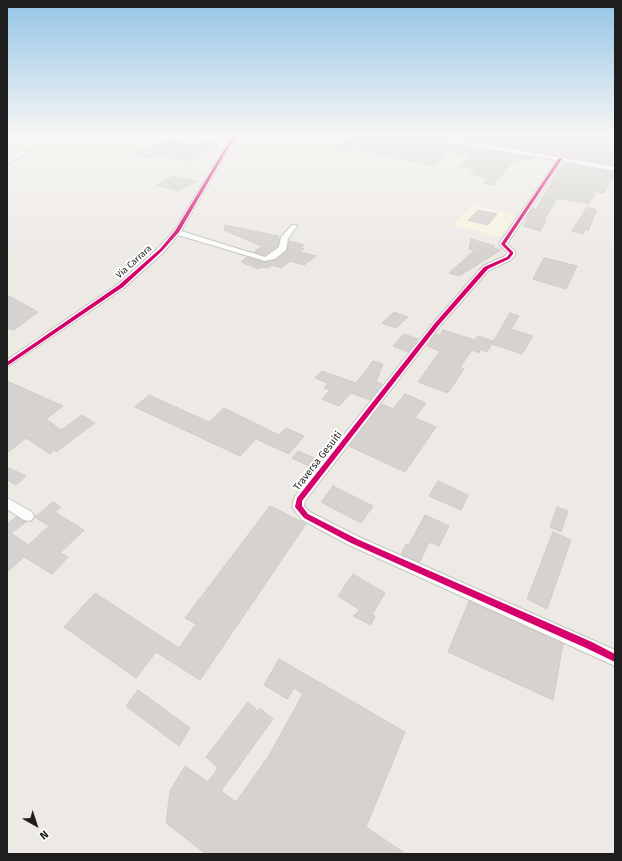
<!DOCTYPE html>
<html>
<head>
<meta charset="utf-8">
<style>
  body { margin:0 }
  #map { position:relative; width:622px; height:861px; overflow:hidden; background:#edeae6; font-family:"Fira Sans",sans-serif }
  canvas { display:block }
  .frame { position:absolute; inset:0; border:8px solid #1e1e1e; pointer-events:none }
  .north { position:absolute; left:16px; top:805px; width:40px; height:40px; -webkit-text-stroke:3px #fff; paint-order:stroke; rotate:141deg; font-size:11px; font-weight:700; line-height:16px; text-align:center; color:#1e1e1e }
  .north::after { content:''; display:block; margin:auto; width:14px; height:18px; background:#1e1e1e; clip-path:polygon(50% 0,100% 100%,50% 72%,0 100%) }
</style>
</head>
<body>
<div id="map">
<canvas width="622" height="861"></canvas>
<div class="frame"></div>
<div class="north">N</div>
</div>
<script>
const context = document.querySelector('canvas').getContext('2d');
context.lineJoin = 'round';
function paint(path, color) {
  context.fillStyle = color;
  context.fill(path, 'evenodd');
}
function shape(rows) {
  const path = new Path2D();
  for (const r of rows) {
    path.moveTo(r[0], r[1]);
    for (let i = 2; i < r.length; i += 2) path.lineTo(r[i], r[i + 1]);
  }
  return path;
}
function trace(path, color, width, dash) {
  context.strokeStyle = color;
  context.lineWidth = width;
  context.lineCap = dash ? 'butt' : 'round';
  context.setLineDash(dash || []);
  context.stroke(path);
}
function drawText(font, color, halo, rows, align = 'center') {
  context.font = font + ' "Fira Sans",sans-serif';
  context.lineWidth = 4;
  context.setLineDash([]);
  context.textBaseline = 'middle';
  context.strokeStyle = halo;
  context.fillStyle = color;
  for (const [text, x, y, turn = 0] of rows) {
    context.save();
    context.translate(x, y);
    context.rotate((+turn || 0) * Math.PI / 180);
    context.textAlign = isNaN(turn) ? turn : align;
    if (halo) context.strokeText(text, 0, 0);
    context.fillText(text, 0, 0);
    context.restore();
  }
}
const education = shape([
  [472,205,515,215,500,237,453,225]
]);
const building = shape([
  [354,135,394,135,533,158,530,161,521,159,516,163,513,162,493,185,483,183,487,178,473,175,476,172,470,171,473,168,460,166,470,156,449,152,435,166,353,149,349,152,330,148,354,135],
  [427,135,491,135,483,142,427,135],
  [500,135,615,135,613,144,615,144,615,165,491,144,500,135],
  [173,140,198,145,207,141,221,143,188,161,157,155,150,158,133,155,161,142,166,143,173,140],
  [563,163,615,172,615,177,613,180,610,180,604,193,596,192,589,204,557,198,544,221,546,221,540,231,523,226,528,219,526,219,533,208,536,209,563,163],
  [173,176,196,181,179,191,157,185,173,176],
  [587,207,597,210,588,231,585,230,583,234,572,231,587,207],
  [478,210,497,214,488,225,468,220,478,210],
  [225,225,278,236,276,236,279,237,278,246,265,255,254,252,262,246,224,230,225,225],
  [471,239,495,246,493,248,501,250,459,276,449,273,475,250,469,249,471,239],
  [289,241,304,245,301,248,304,249,300,252,316,256,304,265,290,261,281,268,272,265,267,268,262,267,259,269,241,262,247,257,265,262,275,260,287,251,289,241],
  [544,258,577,266,566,289,533,279,544,258],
  [7,295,38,312,14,330,7,328,7,295],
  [394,312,408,317,396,328,382,323,394,312],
  [510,313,519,316,511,329,533,336,522,354,492,344,510,313],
  [443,330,475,340,478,336,493,341,487,352,481,349,479,353,472,350,460,367,464,369,448,393,418,382,440,351,427,346,436,334,440,335,443,330],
  [404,334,418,339,408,352,393,346,404,334],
  [373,361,383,364,376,382,382,384,370,400,351,393,339,406,322,399,330,390,324,388,328,383,315,378,322,371,356,383,373,361],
  [7,381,63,406,46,419,61,430,82,415,95,423,56,452,54,450,50,454,26,438,7,453,7,381],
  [405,394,426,403,415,418,436,427,405,472,349,446,382,404,393,409,405,394],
  [149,395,209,422,224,408,279,435,286,428,304,436,289,454,256,439,240,456,135,407,149,395],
  [298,451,321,461,315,469,292,458,298,451],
  [7,467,26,476,16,485,7,480,7,467],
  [438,481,468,495,461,510,429,496,438,481],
  [333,486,373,506,361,523,321,502,333,486],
  [53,502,61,507,55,512,84,530,60,553,68,557,52,574,24,557,7,572,7,524,16,517,26,522,11,533,28,545,49,526,35,517,53,502],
  [270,506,306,524,200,680,156,652,136,678,64,627,95,593,179,648,196,624,185,618,270,506],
  [557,507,568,511,561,532,550,527,557,507],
  [425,515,449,526,439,546,429,542,420,562,401,554,406,544,409,545,425,515],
  [553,532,571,540,547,609,527,599,553,532],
  [353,574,385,593,372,615,375,616,371,625,353,616,360,610,338,596,353,574],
  [469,601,563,644,553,700,448,652,469,601],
  [279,659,405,732,366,827,406,854,206,854,166,823,170,791,185,766,208,782,218,768,206,757,248,702,258,711,260,708,273,719,221,791,236,802,268,757,303,694,294,688,287,699,264,685,279,659],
  [138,690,190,728,179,746,126,706,138,690]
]);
const street = shape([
  [232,135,237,135,181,231,265,257,279,247,281,237,292,225,296,225,297,226,288,239,286,250,275,259,265,261,178,235,164,252,124,288,7,367,7,360,118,284,158,248,174,231,232,135],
  [399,135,414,135,483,144,494,135,499,135,488,145,615,167,615,171,562,161,507,244,515,251,515,255,511,260,489,270,440,326,305,501,304,506,310,512,359,537,615,650,615,666,349,545,302,520,292,507,295,496,434,322,483,266,505,256,508,253,499,244,557,160,399,135],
  [24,151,29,152,7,164,7,160,24,151],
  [7,498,32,512,34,516,32,520,28,521,24,520,7,509,7,498]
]);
const cycleway = shape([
  [233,135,236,135,179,232,162,251,123,287,7,366,7,362,119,285,160,249,175,231,233,135],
  [559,158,562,159,505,244,513,252,513,254,509,259,488,269,439,325,302,501,302,506,308,514,357,539,592,642,615,654,615,662,586,648,351,543,304,518,295,507,297,498,435,323,484,267,507,257,510,253,501,244,559,158]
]);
const farStreetnames = [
  ["Via Carrara",134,262,-42]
];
const streetNames = [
  ["Traversa Gesuiti",318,461,-52]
];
paint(education, '#f7f4e1');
paint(building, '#d5d2cf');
trace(building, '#d0cbc7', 1);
trace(street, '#c5c4c2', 2);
paint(street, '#fcfcfb');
paint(cycleway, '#d6006c');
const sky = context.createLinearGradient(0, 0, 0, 256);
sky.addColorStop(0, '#94c4e6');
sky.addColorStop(0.53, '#f7f6f4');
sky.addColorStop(1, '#f7f6f400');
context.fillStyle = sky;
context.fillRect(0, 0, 622, 256);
drawText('9px', '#1e1e1e', '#fff', farStreetnames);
drawText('10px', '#1e1e1e', '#fff', streetNames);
</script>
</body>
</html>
